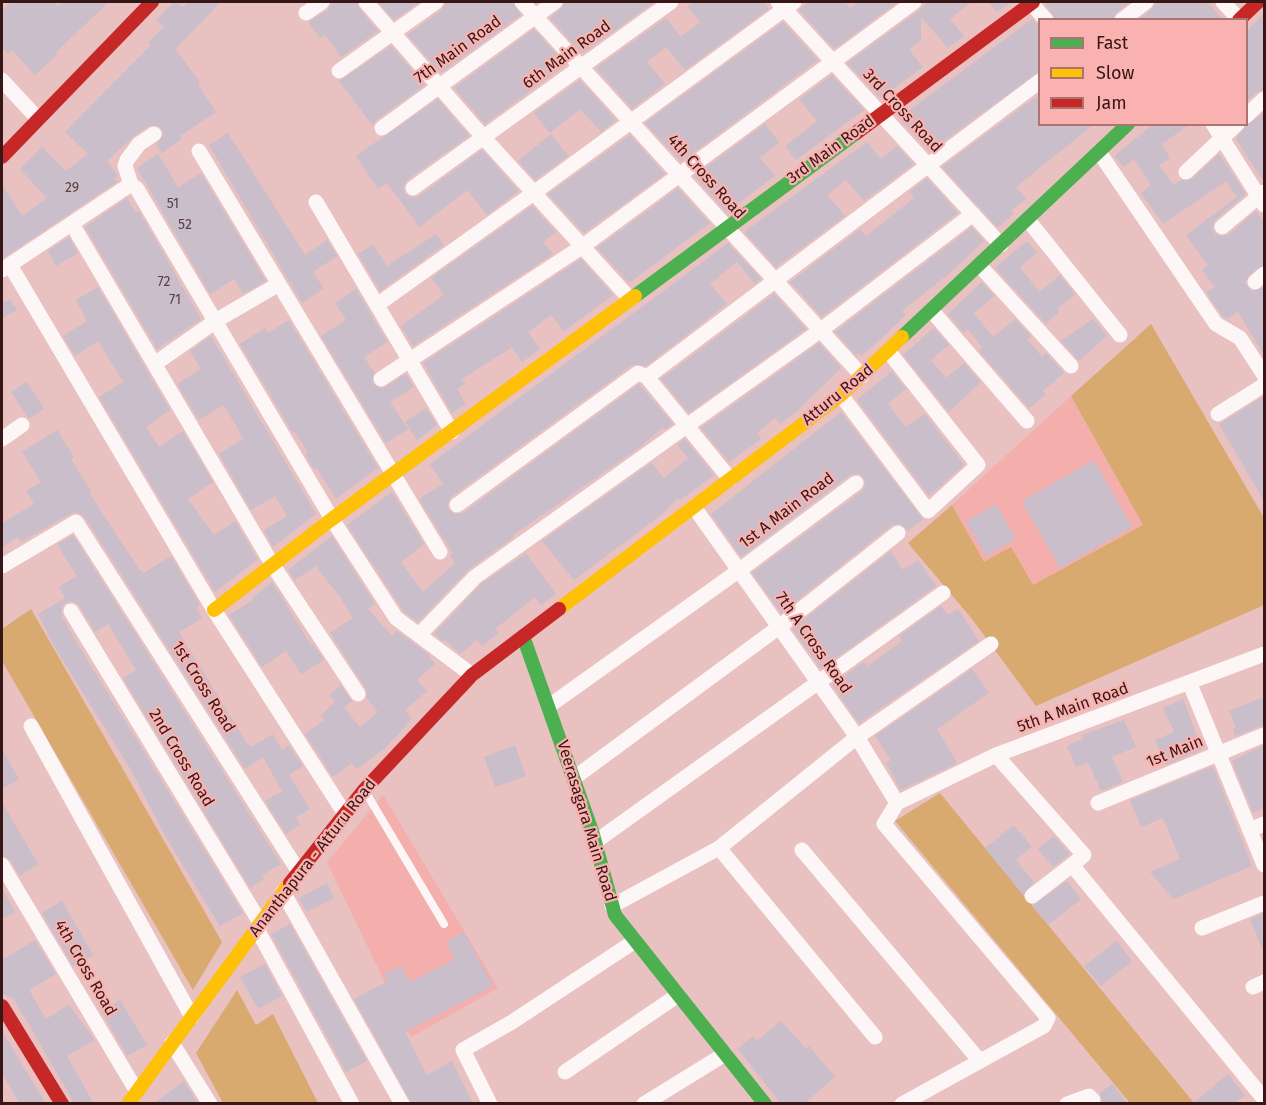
<!DOCTYPE html>
<html>
<head>
<meta charset="utf-8">
<style>
  body { margin:0 }
  #map { position:relative; width:1266px; height:1105px; overflow:hidden; background:#e8c1c0; font-family:"Fira Sans",sans-serif }
  canvas { display:block }
  .frame { position:absolute; inset:0; border:3px solid #371716; pointer-events:none }
  .legend { position:absolute; left:1038px; top:18px; width:210px; height:108px; box-sizing:border-box; background:#f9b2af; border:2px solid #ab7472; margin:0; padding:8px 10px; list-style:none; font-size:18px; color:#371716 }
  .legend li { display:flex; align-items:center; gap:12px; height:30px }
  .legend b { width:30px; border:2px solid #ab7472 }
</style>
</head>
<body>
<div id="map">
<canvas width="1266" height="1105"></canvas>
<div class="frame"></div>
<ul class="legend">
<li><b style="height:8px;background:#4caf50"></b>Fast</li>
<li><b style="height:8px;background:#ffc107"></b>Slow</li>
<li><b style="height:8px;background:#c62828"></b>Jam</li>
</ul>
</div>
<script>
const context = document.querySelector('canvas').getContext('2d');
context.lineJoin = 'round';
function paint(path, color) {
  context.fillStyle = color;
  context.fill(path, 'evenodd');
}
function shape(rows) {
  const path = new Path2D();
  for (const r of rows) {
    path.moveTo(r[0], r[1]);
    for (let i = 2; i < r.length; i += 2) path.lineTo(r[i], r[i + 1]);
  }
  return path;
}
function trace(path, color, width, dash) {
  context.strokeStyle = color;
  context.lineWidth = width;
  context.lineCap = dash ? 'butt' : 'round';
  context.setLineDash(dash || []);
  context.stroke(path);
}
function drawText(font, color, halo, rows, align = 'center') {
  context.font = font + ' "Fira Sans",sans-serif';
  context.lineWidth = 4.5;
  context.setLineDash([]);
  context.textBaseline = 'middle';
  context.strokeStyle = halo;
  context.fillStyle = color;
  for (const [text, x, y, turn = 0] of rows) {
    context.save();
    context.translate(x, y);
    context.rotate((+turn || 0) * Math.PI / 180);
    context.textAlign = isNaN(turn) ? turn : align;
    if (halo) context.strokeText(text, 0, 0);
    context.fillText(text, 0, 0);
    context.restore();
  }
}
const built = shape([
  [1071,396,1143,525,1033,585,984,562,952,505],
  [383,795,498,988,411,1037,327,862]
]);
const green = shape([
  [1151,324,1264,518,1264,605,1036,706,972,619,908,543,952,505,984,562,1011,547,1033,585,1143,525,1071,396],
  [31,609,222,942,193,990,2,661,2,629],
  [940,793,1194,1103,1130,1103,895,821],
  [237,990,256,1025,273,1014,318,1103,223,1103,196,1053]
]);
const building = shape([
  [11,2,53,2,58,6,63,2,109,2,56,52,58,54,35,75,12,50,8,54,2,47,2,11],
  [174,2,183,7,188,2,221,2,175,49,200,82,198,84,216,112,180,136,182,139,162,153,156,144,164,134,159,126,149,126,134,136,107,161,118,176,114,178,117,182,2,259,2,184,22,216,47,198,20,169,42,147,66,171,88,154,65,132,151,45,148,42,164,27,156,20],
  [332,2,357,2,359,8,378,31,341,57,325,35,320,38,308,22,328,10],
  [378,2,420,2,394,20],
  [446,2,513,2,521,15,441,73,407,35,442,10],
  [565,2,652,2,653,3,582,54,550,18,561,9],
  [694,2,763,2,769,9,685,70,666,47,647,62,665,84,632,109,596,68,666,18,681,37,700,22,687,6],
  [809,2,845,2,850,8,858,2,898,2,834,49,799,10],
  [927,2,971,2,950,19,964,36,948,48,921,17,921,40,909,50,923,67,880,98,847,63,920,10],
  [989,2,1011,2,997,12],
  [1046,2,1130,2,1116,13,1112,20,1056,20,1046,5],
  [1156,2,1208,2,1223,20,1139,20,1152,9],
  [1264,14,1264,90,1257,92,1246,102,1246,31],
  [1032,19,1040,27,1040,71,929,152,899,118],
  [783,22,818,60,681,162,645,123],
  [534,29,566,65,485,124,454,88],
  [391,46,425,85,376,120,373,126,339,81],
  [832,75,864,110,796,160,785,146,817,121,799,99],
  [580,80,616,120,601,132,580,109,550,133,534,113],
  [1040,94,1040,124,1094,124,1016,187,1026,199,1011,210,1014,213,998,228,942,167],
  [438,99,469,136,407,180,403,188,405,194,413,198,419,196,482,150,519,191,487,215,467,190,420,227,387,183,378,189,356,156],
  [1264,112,1264,182,1236,139,1246,126],
  [765,124,779,142,760,158,775,176,726,212,694,176],
  [1154,124,1190,124,1162,144,1170,158,1159,165,1174,185,1181,180,1192,179,1219,154,1246,194,1215,220,1212,228,1215,234,1219,236,1228,235,1256,211,1264,222,1264,265,1249,275,1245,283,1252,291,1264,287,1264,355,1238,312,1227,319,1223,317,1206,292,1215,287,1202,270,1208,265,1186,235,1237,197,1226,181,1163,224,1141,193,1151,185,1134,159,1124,167,1114,156],
  [228,133,305,255,327,240,337,256,313,272,324,289,302,303,209,145],
  [551,134,568,156,535,180,518,161],
  [630,135,665,174,584,233,548,194],
  [867,142,881,159,897,146,914,164,864,201,846,180,827,195,845,216,776,267,744,232],
  [158,154,178,187,201,173,266,281,243,294,234,279,210,294,137,168],
  [927,178,958,213,822,317,790,282,860,229,866,236,914,198,909,192],
  [678,188,710,223,629,283,597,248],
  [127,198,136,213,139,211,201,319,157,349,85,227],
  [532,206,556,232,543,242,553,254,413,346,401,326,444,295,431,278],
  [972,227,984,241,951,272,902,311,906,315,876,343,861,356,859,353,856,355,835,332],
  [436,234,444,245,380,291,358,254,373,245,387,266],
  [69,237,78,253,56,266,48,251],
  [1027,241,1037,253,1020,267,1039,292,1060,275,1075,294,1057,309,1059,312,1046,324,995,268],
  [728,243,761,279,755,284,737,262,710,284,727,304,646,366,632,365,451,497,447,507,454,514,463,513,639,384,673,424,664,430,663,427,639,448,513,535,514,537,468,570,418,622,404,612,347,525,392,492,424,544,401,562,423,592,455,563,450,556,453,554,419,499,443,484,430,464],
  [581,259,613,295,564,331,551,315,528,332,540,349,522,362,512,347,462,379,465,384,457,389,466,404,452,413,423,363],
  [982,282,994,296,974,313,993,337,1015,319,1031,336,1027,339,1042,357,1046,353,1064,373,1043,391,1046,395,1029,408,979,351,983,348,968,329,964,333,948,314],
  [98,287,170,410,146,427,159,447,183,431,213,482,188,499,214,535,235,521,258,559,215,592,99,397,123,382,98,341,75,356,63,336,87,321,76,300],
  [356,289,387,342,364,357,374,372,373,384,382,389,406,374,414,387,390,402,408,429,386,443,321,336,346,320,335,303],
  [774,294,806,329,689,413,661,379],
  [10,299,17,310,2,318,2,304],
  [1093,319,1107,336,1079,361,1061,341],
  [289,320,378,468,336,499,316,467,314,469,305,454,308,452,295,432,293,433,240,344,265,328,268,333],
  [934,328,949,345,931,360,946,378,964,363,981,382,949,412,903,355],
  [211,336,316,514,273,547,264,530,287,516,275,496,251,510,219,454,243,439,236,425,223,405,199,420,177,384,201,369,190,351],
  [819,343,841,368,795,413,780,424,775,418,757,433,761,439,729,462,701,428],
  [892,371,906,389,888,404,906,427,925,414,964,465,929,496,857,400],
  [27,382,44,409,29,419,11,392],
  [1264,396,1264,501,1219,424],
  [426,408,437,425,417,440,405,422],
  [841,412,923,519,908,531,901,524,892,525,781,613,752,573,862,491,865,486,864,478,859,474,850,475,741,557,711,514],
  [57,430,74,457,71,459,92,493,90,494,139,569,144,573,171,556,200,605,196,608,202,618,179,632,246,742,251,747,273,734,282,750,289,745,303,766,289,775,310,809,296,817,300,825,286,834,265,801,282,791,263,757,245,769,84,516,76,512,72,513,21,542,18,537,2,547,2,523,34,504,26,491,41,482,22,452],
  [685,439,714,475,680,500,678,498,661,515,574,580,542,541,651,463,664,478,688,458,677,445],
  [1094,460,1132,527,1060,568,1022,501],
  [996,504,1016,539,986,556,966,521],
  [73,535,281,864,262,875,264,879,250,888,123,678,136,670,108,624,95,632,79,605,71,601,65,603,62,607,62,616,77,643,243,913,220,926,166,837,131,770,57,651,38,614,65,598,59,587,77,576,57,544],
  [332,536,375,604,368,609,392,636,397,631,428,654,435,664,417,680,427,691,405,710,412,719,386,747,357,769,352,763,333,777,305,734,325,720,321,715,335,702,329,695,341,685,352,701,344,708,360,727,378,712,367,698,366,689,330,633,353,618,340,597,316,566,295,580,288,570],
  [891,551,903,570,918,560,936,586,821,669,792,629],
  [526,553,556,594,541,605,535,597,495,629,499,633,482,646,477,640,460,654,445,640,443,641,434,634,481,584],
  [272,582,311,645,313,644,324,660,301,674,286,651,262,667,229,615,253,600,252,598],
  [941,606,948,615,958,609,979,641,859,723,832,685,864,662,867,666,902,641,899,636],
  [972,669,989,693,937,729,957,763,901,790,886,763,891,760,875,736],
  [1264,697,1264,725,1235,736,1233,729,1236,727,1229,711],
  [1183,699,1202,750,1166,765,1155,740,1174,732,1163,708],
  [1124,720,1136,747,1112,757,1123,782,1101,791,1088,762,1076,767,1067,746,1084,738,1082,735],
  [515,745,526,776,495,787,484,757],
  [1264,745,1264,808,1253,813,1232,761],
  [2,750,19,779,2,789],
  [1211,767,1214,769,1252,866,1173,899,1150,872,1180,859,1163,818,1141,827,1130,800],
  [2,802,38,864,20,876,10,860,2,855],
  [1014,825,1032,847,1016,860,1034,882,1023,895,985,848],
  [1054,836,1070,854,1053,867,1038,849],
  [1067,881,1081,899,1048,925,1032,906],
  [327,883,334,898,307,912,299,898],
  [2,888,15,912,2,919],
  [62,901,93,955,73,966,42,913],
  [1264,913,1264,954,1250,919],
  [290,924,367,1061,346,1072,271,934],
  [464,932,493,986,405,1032,427,1075,452,1061,473,1104,412,1104,354,999,388,981,384,974,401,966,410,982,455,959,446,942],
  [35,940,56,974,29,990,46,1019,69,1005,95,1040,67,1056,94,1104,75,1104,14,999,2,993,2,960],
  [1116,941,1132,961,1101,986,1084,966],
  [265,964,282,996,258,1009,240,977],
  [120,1000,147,1045,127,1056,101,1011],
  [781,1021,806,1049,809,1046,835,1077,804,1104,781,1104,738,1049,753,1036,757,1041],
  [2,1031,46,1104,20,1104,2,1073],
  [1228,1074,1245,1095,1234,1104,1192,1104],
  [184,1081,198,1104,153,1104],
  [1112,1084,1128,1104,1102,1103,1100,1093]
]);
const lane = shape([
  [365,791,444,924]
]);
const street = shape([
  [366,2,484,138,630,299],
  [522,2,862,376],
  [778,2,1001,245],
  [1030,2,1046,20],
  [1223,2,1239,19],
  [306,13,322,2],
  [1122,20,1146,2],
  [339,71,436,2],
  [2,80,38,119],
  [1246,116,1264,99],
  [1213,124,1264,205],
  [382,128,555,2],
  [154,134,139,144,127,160,125,166,131,184,137,189,332,519,396,618,472,675],
  [199,151,440,552],
  [1099,152,1216,324,1240,338,1264,375],
  [1186,172,1237,124],
  [413,188,671,2],
  [316,202,452,432],
  [1028,220,1120,335],
  [72,224,272,564,358,694],
  [1222,227,1264,192],
  [10,265,214,610,345,814],
  [980,266,1071,366],
  [2,270,131,184],
  [1255,282,1264,274],
  [377,305,535,192,794,2],
  [932,311,1027,421],
  [156,363,217,320,279,284],
  [647,377,1040,81],
  [381,379,583,246,914,2],
  [841,395,928,511,978,465,889,352],
  [1218,414,1264,385],
  [2,439,22,425],
  [457,505,638,373,647,377,730,479],
  [694,507,857,737,897,803],
  [2,566,76,522,299,872],
  [71,611,261,924],
  [419,635,475,577,821,330,973,214],
  [1190,684,1264,865],
  [549,706,741,569,856,483],
  [31,726,192,1017],
  [996,755,1084,855,1072,865,1264,1099],
  [574,778,779,627,898,533],
  [897,803,884,824,1048,1018,1044,1026,902,1104],
  [897,803,996,755,1264,654],
  [1098,803,1264,735],
  [1250,830,1264,824],
  [595,842,943,593],
  [719,848,875,1037],
  [802,850,979,1060],
  [2,865,136,1090],
  [283,892,402,1104],
  [1032,896,1072,865],
  [612,906,719,848,857,737,991,644],
  [1202,928,1264,903],
  [257,929,352,1104],
  [1253,987,1264,982],
  [172,1043,210,1104],
  [565,1072,678,995],
  [490,1104,463,1050,512,1022,635,941],
  [644,1104,725,1054],
  [1067,1104,1089,1096,1093,1100]
]);
const fast = shape([
  [635,296,856,133],
  [902,337,1128,124],
  [523,636,592,831,615,915,765,1104]
]);
const slow = shape([
  [559,609,841,395,902,337],
  [214,610,332,519,635,296],
  [128,1104,290,883]
]);
const jam = shape([
  [1239,20,1258,2],
  [856,133,1033,2],
  [2,157,152,2],
  [290,883,364,790,472,675,559,609],
  [2,1006,62,1104]
]);
const numberNames = [
  ["29",72,188],
  ["51",173,204],
  ["52",185,225],
  ["72",164,282],
  ["71",175,300]
];
const streetNames = [
  ["7th Main Road",458,50,-36],
  ["6th Main Road",567,55,-36],
  ["3rd Cross Road",902,111,47],
  ["3rd Main Road",831,150,-36],
  ["4th Cross Road",706,177,48],
  ["Atturu Road",838,395,-39],
  ["1st A Main Road",787,511,-37],
  ["7th A Cross Road",813,643,55],
  ["1st Cross Road",203,687,58],
  ["5th A Main Road",1073,708,-20],
  ["1st Main",1175,752,-22],
  ["2nd Cross Road",181,758,59],
  ["Veerasagara Main Road",586,821,73],
  ["Ananthapura - Atturu Road",313,858,-52],
  ["4th Cross Road",85,968,60]
];
paint(built, '#f4aeac');
paint(green, '#d8aa70');
paint(building, '#c9beca');
trace(lane, '#fcf6f6', 8);
trace(street, '#fcf6f6', 15);
trace(fast, '#4caf50', 14);
trace(slow, '#ffc107', 14);
trace(jam, '#c62828', 14);
drawText('14px', '#5c4143', null, numberNames);
drawText('16px', '#371716', '#f9b2af', streetNames);
</script>
</body>
</html>
